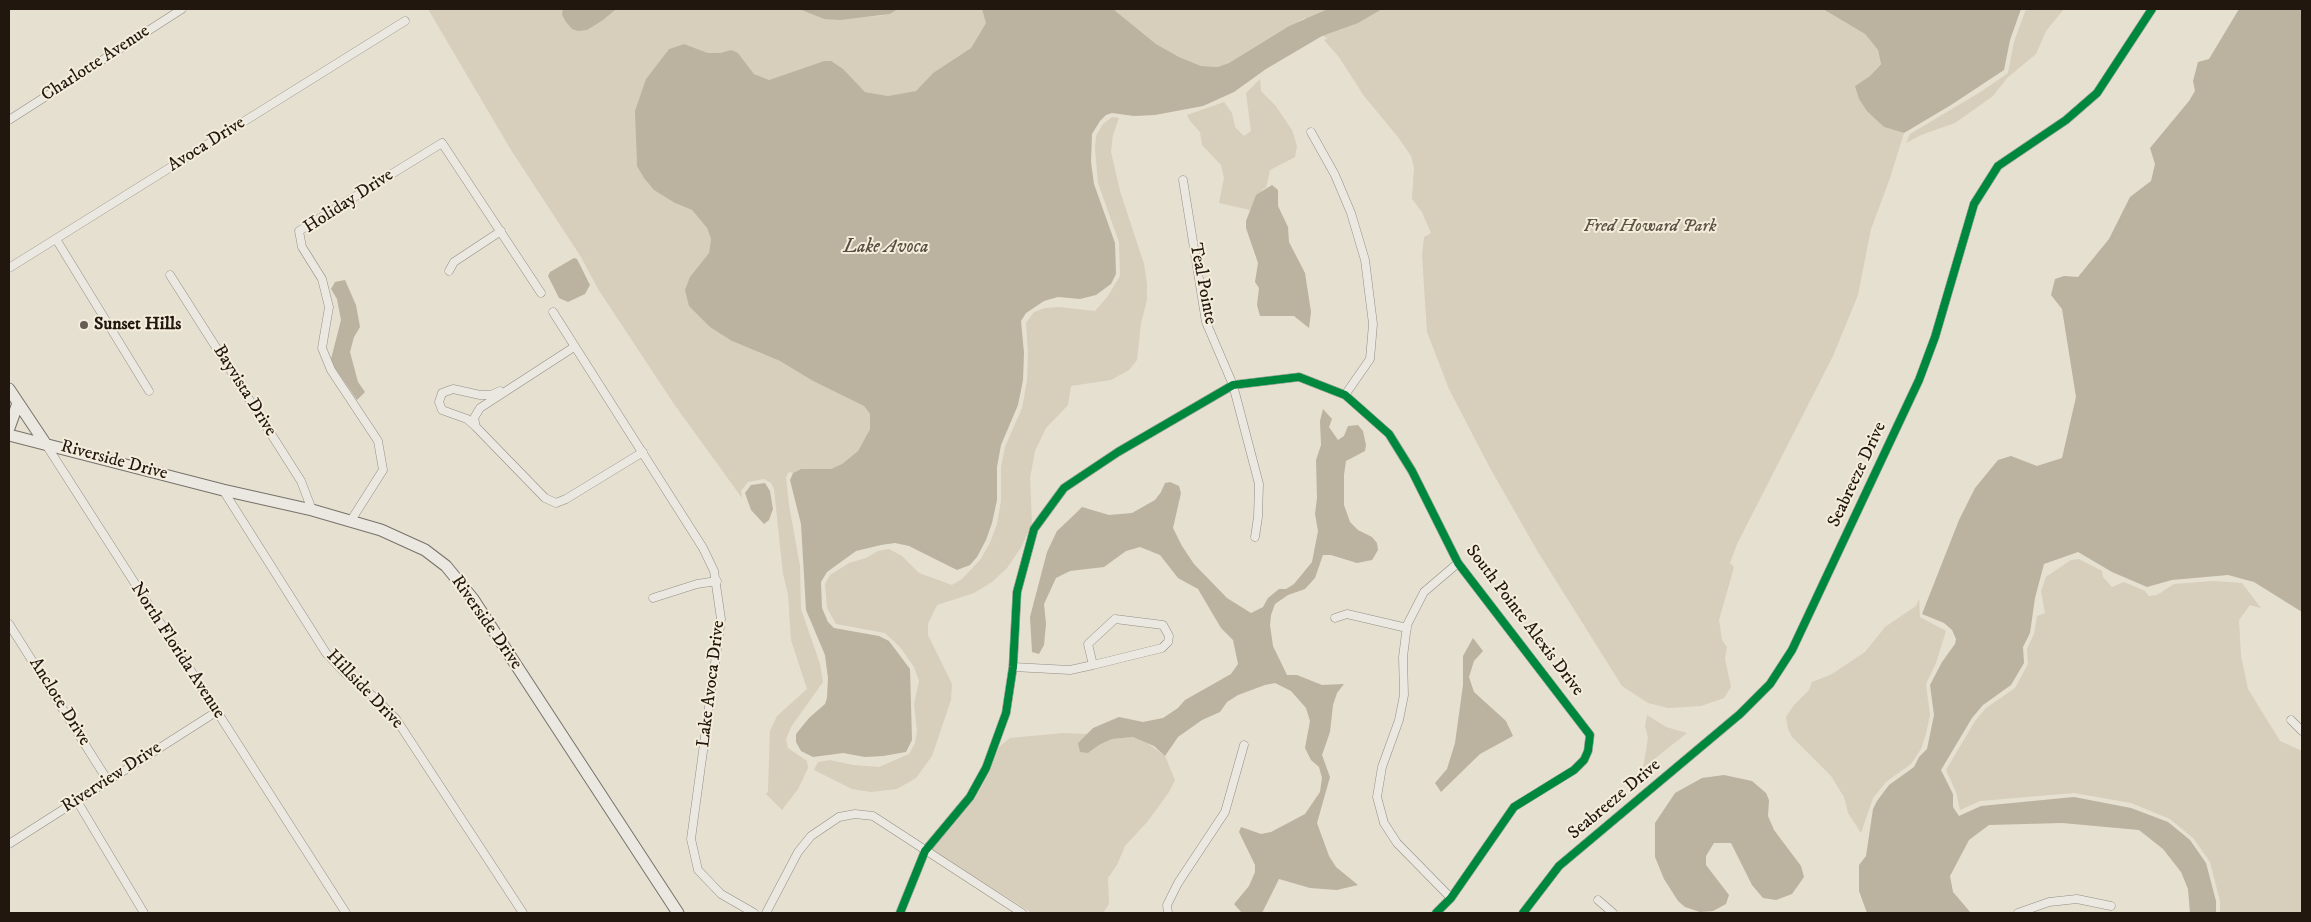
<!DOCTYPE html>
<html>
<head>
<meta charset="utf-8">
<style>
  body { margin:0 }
  #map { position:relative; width:2311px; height:922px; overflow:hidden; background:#e6e0d1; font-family:"IM FELL DW Pica",serif }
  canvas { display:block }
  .frame { position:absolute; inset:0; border:10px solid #22170f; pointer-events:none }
</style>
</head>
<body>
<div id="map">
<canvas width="2311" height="922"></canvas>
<div class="frame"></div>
</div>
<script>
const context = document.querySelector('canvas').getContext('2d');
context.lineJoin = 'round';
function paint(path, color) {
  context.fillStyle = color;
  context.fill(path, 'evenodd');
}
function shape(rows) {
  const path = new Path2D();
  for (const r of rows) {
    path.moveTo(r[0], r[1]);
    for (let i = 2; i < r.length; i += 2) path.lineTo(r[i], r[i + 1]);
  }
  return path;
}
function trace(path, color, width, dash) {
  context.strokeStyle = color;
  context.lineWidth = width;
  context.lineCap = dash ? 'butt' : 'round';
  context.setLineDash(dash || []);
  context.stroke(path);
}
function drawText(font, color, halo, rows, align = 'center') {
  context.font = font + ' "IM FELL DW Pica",serif';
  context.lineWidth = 4;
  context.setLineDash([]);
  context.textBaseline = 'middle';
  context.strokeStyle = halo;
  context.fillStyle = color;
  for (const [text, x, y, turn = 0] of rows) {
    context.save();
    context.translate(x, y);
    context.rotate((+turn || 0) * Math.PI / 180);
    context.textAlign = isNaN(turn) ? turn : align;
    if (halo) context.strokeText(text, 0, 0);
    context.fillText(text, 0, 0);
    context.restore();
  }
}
const green = shape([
  [428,9,799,9,824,19,879,16,890,14,898,9,982,9,984,11,986,23,971,48,933,73,916,91,906,93,888,96,865,92,855,82,824,61,769,80,754,74,738,53,708,53,684,44,669,49,646,79,636,133,637,166,675,203,692,210,707,228,711,239,709,253,732,341,780,361,813,381,864,406,870,414,870,429,858,451,842,464,831,469,801,469,793,473,789,472,786,477,789,505,800,566,801,609,820,664,823,682,791,727,786,739,788,748,807,761,808,768,798,789,782,810,766,794,768,791,770,731,777,716,807,689,791,640,788,594,783,574,774,489,771,483,764,479,748,482,741,491,742,498,674,404,598,289,581,257,511,150],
  [1113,9,1823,9,1865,34,1878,50,1881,63,1870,76,1855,86,1884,127,1904,133,1890,178,1871,229,1858,295,1833,356,1737,544,1730,563,1734,567,1719,620,1722,640,1727,647,1725,659,1731,687,1724,698,1701,706,1668,708,1648,703,1622,686,1538,552,1490,468,1449,389,1427,332,1422,255,1424,237,1431,233,1422,212,1412,199,1414,168,1411,156,1398,137,1364,96,1339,57,1324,40,1328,38,1322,36,1305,18,1289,26,1229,63,1218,67,1201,66,1179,57,1156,44],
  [2026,9,2064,9,2046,31,2036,54,2007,78,1993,96,1955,123,1921,135,1906,143,1910,134,1982,91,2008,73,2014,42],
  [1260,79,1261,91,1275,105,1292,130,1297,146,1295,157,1270,170,1266,188,1263,189,1250,210,1219,203,1224,178,1221,165,1202,145,1200,132,1190,121,1187,115,1224,102,1232,113,1235,127,1244,136,1251,131,1246,93],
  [1112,117,1119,118,1113,135,1111,152,1120,191,1144,264,1147,284,1147,300,1141,323,1137,360,1129,370,1111,380,1071,386,1068,405,1046,428,1035,451,1030,478,1032,523,1022,546,1007,568,992,582,974,593,937,605,928,624,928,635,952,684,951,700,932,756,916,778,897,789,871,792,852,789,814,770,818,762,830,760,853,765,879,767,909,754,915,743,917,731,914,704,919,681,914,667,900,647,885,633,836,624,827,608,825,584,830,575,849,563,866,558,878,551,889,549,902,556,919,573,952,585,962,579,980,560,990,543,997,524,1001,501,1001,467,1005,447,1022,408,1027,381,1028,354,1026,323,1034,312,1045,308,1059,307,1095,311,1108,296,1120,276,1119,242,1098,183,1095,149,1096,136,1103,124],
  [2079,559,2102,571,2103,577,2112,587,2124,582,2145,591,2149,596,2157,595,2174,584,2213,581,2242,583,2261,608,2250,605,2239,620,2241,656,2248,689,2280,741,2302,751,2302,913,2220,913,2220,901,2210,862,2193,838,2170,819,2131,803,2074,793,1980,801,1960,810,1956,792,1946,770,1975,721,1986,708,2015,688,2028,664,2027,649,2034,634,2037,616,2045,613,2041,591,2046,577,2071,560],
  [1919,599,1920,617,1946,631,1936,663,1926,684,1930,715,1926,734,1921,749,1911,764,1886,782,1873,798,1861,833,1848,813,1844,797,1831,776,1792,737,1788,729,1786,717,1794,705,1809,690,1812,682,1832,674,1865,652,1885,627,1916,606],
  [1647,715,1666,727,1687,733,1643,768,1648,738,1645,726],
  [1064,733,1087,734,1088,753,1099,745,1112,739,1133,737,1143,740,1165,756,1175,780,1169,792,1148,821,1125,846,1117,865,1108,878,1109,904,1103,913,1032,913,932,850,974,800,990,771,999,747,1010,738]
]);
const water = shape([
  [563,9,616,9,603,20,587,30,578,31,572,29,566,22,562,15],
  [799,9,898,9,890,14,840,20,824,19],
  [982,9,1113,9,1156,44,1179,57,1201,66,1218,67,1229,63,1289,26,1328,9,1382,9,1358,23,1322,36,1266,69,1234,92,1203,106,1155,115,1134,116,1112,113,1106,115,1100,121,1092,134,1091,162,1094,184,1115,243,1116,274,1111,284,1096,295,1080,299,1058,297,1044,301,1026,313,1021,321,1024,353,1023,380,1018,405,1001,445,997,467,997,500,992,523,986,540,977,557,970,565,957,570,909,546,895,543,881,545,856,551,827,572,821,582,822,608,828,622,834,628,879,636,889,641,910,669,912,740,906,752,883,756,865,757,843,753,813,757,801,751,796,742,796,734,809,718,825,704,827,698,828,678,825,655,806,610,801,524,790,480,793,473,801,469,831,469,842,464,858,451,870,429,870,414,864,406,813,381,780,361,732,341,710,327,689,306,685,290,690,277,709,253,711,239,707,228,692,210,675,203,654,190,644,178,637,166,635,111,646,79,669,49,684,44,708,53,721,53,731,50,738,53,754,74,769,80,824,61,831,61,843,69,865,92,888,96,916,91,933,73,971,48,986,23],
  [1823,9,2021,9,2010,40,2004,70,1951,105,1904,133,1884,127,1867,111,1859,99,1855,86,1870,76,1881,64,1878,50,1865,34],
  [2239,9,2302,9,2302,612,2254,582,2228,575,2172,580,2147,587,2112,572,2078,552,2044,564,2035,598,2030,633,2023,647,2024,663,2011,685,1983,705,1972,718,1941,770,1953,794,1953,807,1959,816,1981,806,2074,797,2131,808,2168,822,2190,840,2206,863,2216,901,2216,913,2190,913,2188,889,2181,872,2163,849,2139,830,2062,823,1989,825,1969,840,1950,876,1953,892,1971,913,1867,913,1859,891,1859,865,1866,856,1873,809,1877,801,1889,785,1914,767,1919,757,1927,749,1934,715,1930,685,1942,662,1955,644,1956,639,1952,630,1944,623,1922,614,1959,520,1975,488,1998,460,2011,456,2037,466,2062,458,2076,397,2062,309,2051,295,2055,279,2064,276,2078,277,2109,239,2130,197,2151,181,2155,164,2150,148,2189,101,2195,91,2193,81,2198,62,2209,59],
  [1272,185,1278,190,1278,206,1288,227,1289,242,1305,273,1311,312,1309,328,1294,316,1260,316,1257,305,1259,288,1255,282,1258,263,1246,228,1246,221,1256,195],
  [574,258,577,259,590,285,585,294,568,302,559,298,548,276,550,272],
  [345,280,356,305,360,327,354,337,350,352,358,382,365,392,357,400,335,368,331,359,341,320,337,299,331,289,335,282],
  [1323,409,1332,419,1329,427,1338,440,1344,436,1348,426,1358,425,1363,431,1366,445,1365,451,1346,461,1344,475,1344,505,1350,522,1358,530,1372,537,1377,543,1378,550,1372,560,1357,563,1331,555,1323,555,1315,578,1305,589,1288,595,1275,604,1271,615,1270,625,1273,646,1287,675,1297,675,1322,685,1344,684,1337,693,1333,705,1330,732,1322,755,1330,777,1317,823,1329,856,1336,867,1358,885,1337,890,1310,888,1279,879,1262,913,1242,913,1234,904,1249,886,1255,872,1255,865,1239,832,1241,827,1261,834,1271,832,1305,814,1320,792,1322,778,1319,767,1311,760,1305,748,1310,721,1306,708,1291,691,1275,683,1265,685,1238,695,1227,702,1220,712,1202,720,1178,737,1165,756,1154,746,1133,737,1112,739,1099,745,1088,753,1080,752,1078,743,1093,728,1119,717,1143,722,1163,718,1178,708,1185,700,1231,674,1238,664,1233,640,1221,628,1198,589,1178,578,1160,555,1140,547,1126,551,1104,567,1070,571,1056,578,1044,604,1046,624,1044,645,1039,654,1032,652,1030,617,1047,552,1057,531,1074,515,1082,507,1109,515,1132,513,1155,500,1161,492,1165,483,1170,482,1179,486,1181,493,1173,528,1182,546,1194,564,1227,598,1251,613,1263,607,1268,598,1279,589,1286,589,1294,584,1312,562,1318,531,1315,514,1317,498,1316,460,1321,445,1320,421],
  [765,483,770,491,773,509,769,520,764,524,751,510,745,493,751,485],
  [1473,638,1483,651,1474,661,1469,677,1474,692,1506,721,1513,736,1480,754,1441,792,1435,783,1447,769,1455,743,1463,685,1463,656],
  [1724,775,1752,781,1766,793,1769,800,1768,816,1774,830,1801,866,1804,877,1792,894,1776,900,1763,898,1752,885,1731,843,1714,843,1706,856,1706,865,1729,895,1726,904,1713,911,1700,912,1685,907,1678,901,1664,879,1655,857,1655,823,1675,793,1702,778]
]);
const street = shape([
  [9,120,182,9],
  [1311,132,1335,175,1351,213,1365,260,1373,324,1370,359,1345,395],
  [1183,180,1206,322,1233,385,1259,484,1258,517,1255,537],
  [56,239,149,391],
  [9,268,405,21],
  [449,271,454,262,501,231],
  [170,275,301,481,312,510],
  [553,312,703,548,714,571,721,619,691,839,698,870,721,894,754,913],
  [574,347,480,408,474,418,476,427,545,498,556,503,566,499,643,452],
  [476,427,467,419,442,410,439,402,442,393,453,389,480,395,491,395,500,391],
  [45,443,346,913],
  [223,490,326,653,344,672,374,697,396,719,523,913],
  [350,522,383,470,378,441,331,370,322,348,329,307,322,279,302,247,299,231,442,143,541,293],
  [653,598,697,584,717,581],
  [1335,618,1347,614,1407,628],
  [1115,619,1163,625,1169,636,1168,642,1162,648,1093,665,1088,644,1115,619],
  [9,624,108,781],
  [1013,667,1070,670,1093,665],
  [2291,720,2302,731],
  [77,801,144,913],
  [9,844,216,712],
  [1451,898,1397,843,1384,823,1377,797,1382,767,1399,720,1404,695,1403,657,1407,625,1424,592,1458,563],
  [1598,900,1613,913],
  [766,913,798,852,811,836,839,817,855,814,873,816,1022,913],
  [900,913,925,851,970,797,986,768,1006,713,1013,667,1017,592,1034,529,1064,488,1118,452,1233,385,1299,377,1345,395,1389,434,1412,471,1458,563,1590,735,1588,751,1584,760,1574,770,1514,807,1451,898,1436,913],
  [1168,913,1167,905,1178,883,1225,812,1244,745],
  [1523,913,1559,866,1740,714,1770,684,1792,650,1919,380,1935,337,1974,204,1998,166,2066,120,2097,93,2152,9],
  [2018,913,2049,902,2077,899,2111,906]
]);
const secondary = shape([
  [9,389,45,443],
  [9,428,18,403],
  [9,435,223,490,312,510,381,530,425,550,446,566,473,599,678,913]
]);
const cycleway = shape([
  [900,913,925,851,970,797,986,768,1006,713,1013,667,1017,592,1034,529,1064,488,1118,452,1233,385,1299,377,1345,395,1389,434,1412,471,1458,563,1590,735,1588,751,1584,760,1574,770,1514,807,1451,898,1436,913],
  [1523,913,1559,866,1740,714,1770,684,1792,650,1919,380,1935,337,1974,204,1998,166,2066,120,2097,93,2152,9]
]);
const markers = [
  [84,325,5,"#675d53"]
];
const streetNames = [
  ["Charlotte Avenue",96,64,-33],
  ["Avoca Drive",207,145,-32],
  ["Holiday Drive",349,202,-33],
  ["Teal Pointe",1202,284,79],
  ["Bayvista Drive",244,391,58],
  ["Riverside Drive",114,461,15],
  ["Seabreeze Drive",1858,475,-65],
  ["South Pointe Alexis Drive",1524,621,53],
  ["Riverside Drive",486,623,55],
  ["North Florida Avenue",177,651,57],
  ["Lake Avoca Drive",712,684,-83],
  ["Hillside Drive",364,690,46],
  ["Anclote Drive",59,702,58],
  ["Riverview Drive",112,778,-33],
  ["Seabreeze Drive",1615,800,-40]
];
const parkNames = [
  ["Fred Howard Park",1650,227]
];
const poiNames = [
  ["Sunset Hills",94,325]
];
const waterNames = [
  ["Lake Avoca",886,248]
];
paint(green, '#d7cebb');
paint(water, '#bbb29f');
trace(street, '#928e84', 9);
trace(secondary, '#77726a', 13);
trace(street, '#ebe8e1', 8);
trace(secondary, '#ebe8e1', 11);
trace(cycleway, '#00873e', 8);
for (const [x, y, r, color] of markers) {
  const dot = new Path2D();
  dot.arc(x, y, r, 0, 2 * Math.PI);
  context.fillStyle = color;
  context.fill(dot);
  trace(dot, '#f4eddc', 2);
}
drawText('18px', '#22170f', '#f4eddc', streetNames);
drawText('italic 18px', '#5d5245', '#f4eddc', parkNames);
drawText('bold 18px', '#22170f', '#f4eddc', poiNames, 'left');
drawText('italic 19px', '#584d40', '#f4eddc', waterNames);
</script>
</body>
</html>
